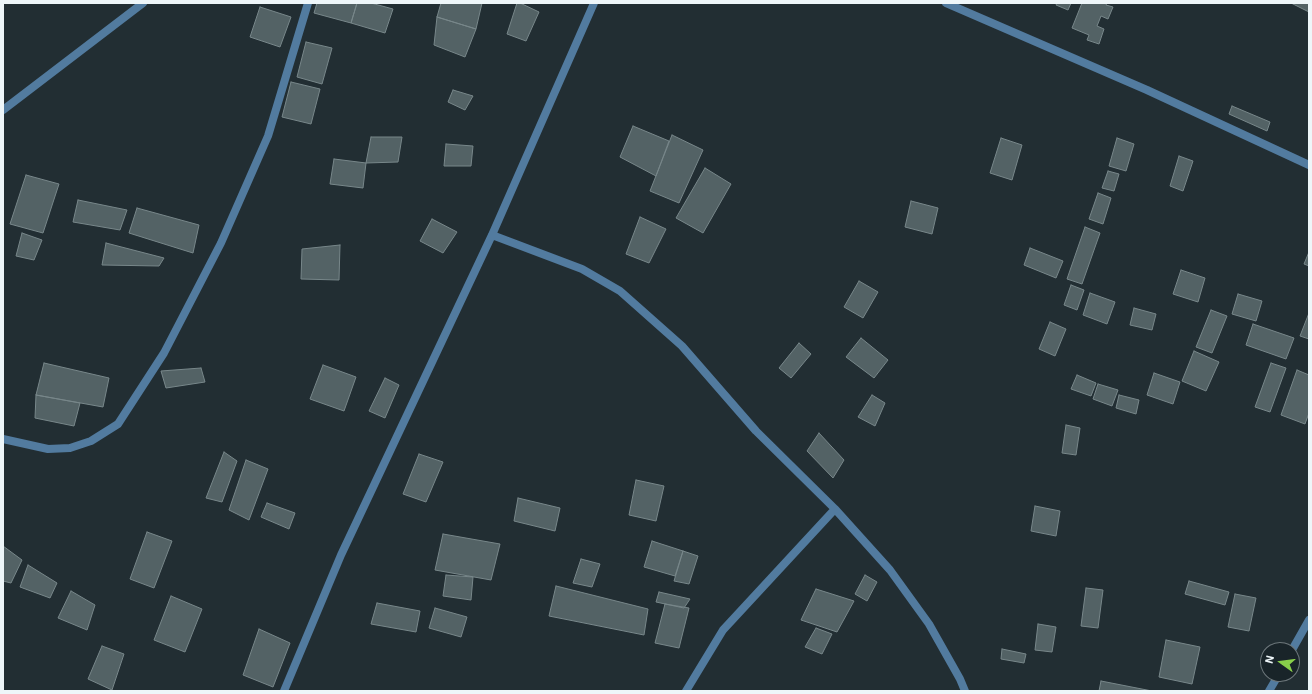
<!DOCTYPE html>
<html>
<head>
<meta charset="utf-8">
<style>
  body { margin:0 }
  #map { position:relative; width:1312px; height:694px; overflow:hidden; background:#222e33; font-family:"IBM Plex Sans",sans-serif }
  canvas { display:block }
  .frame { position:absolute; inset:0; border:4px solid #eef6f9; pointer-events:none }
  .north { position:absolute; left:1260px; top:642px; width:40px; height:40px; box-sizing:border-box; background:#192429; border:1px solid #6e787c; border-radius:50%; rotate:284deg; font-size:11px; font-weight:700; line-height:16px; text-align:center; color:#eef6f9 }
  .north::after { content:''; display:block; margin:auto; width:14px; height:18px; background:#88cf4a; clip-path:polygon(50% 0,100% 100%,50% 72%,0 100%) }
</style>
</head>
<body>
<div id="map">
<canvas width="1312" height="694"></canvas>
<div class="frame"></div>
<div class="north">N</div>
</div>
<script>
const context = document.querySelector('canvas').getContext('2d');
context.lineJoin = 'round';
function paint(path, color) {
  context.fillStyle = color;
  context.fill(path, 'evenodd');
}
function shape(rows) {
  const path = new Path2D();
  for (const r of rows) {
    path.moveTo(r[0], r[1]);
    for (let i = 2; i < r.length; i += 2) path.lineTo(r[i], r[i + 1]);
  }
  return path;
}
function trace(path, color, width, dash) {
  context.strokeStyle = color;
  context.lineWidth = width;
  context.lineCap = dash ? 'butt' : 'round';
  context.setLineDash(dash || []);
  context.stroke(path);
}
const building = shape([
  [317,3,357,3,351,23,314,13,317,3],
  [357,3,371,3,393,9,385,33,351,23,357,3],
  [441,3,482,3,476,29,437,17,441,3],
  [517,3,520,3,539,12,526,41,507,34,517,3],
  [1057,3,1071,3,1068,10,1056,5,1057,3],
  [1082,3,1107,3,1106,5,1113,7,1108,19,1101,16,1097,26,1104,29,1099,44,1087,40,1089,35,1072,28,1082,3],
  [1291,3,1309,3,1309,12,1291,3],
  [260,7,291,17,280,47,250,37,260,7],
  [437,17,476,29,465,57,434,45,437,17],
  [306,42,332,48,322,84,297,77,306,42],
  [291,82,320,89,311,124,282,117,291,82],
  [453,90,473,96,465,110,448,102,453,90],
  [1232,106,1270,122,1267,131,1229,114,1232,106],
  [633,126,669,141,656,176,620,157,633,126],
  [672,135,703,150,679,203,650,191,672,135],
  [371,137,402,137,398,162,366,163,371,137],
  [1001,138,1022,145,1012,180,990,173,1001,138],
  [1117,138,1134,144,1126,171,1109,166,1117,138],
  [446,144,473,146,471,166,444,166,446,144],
  [1179,156,1193,161,1183,191,1170,186,1179,156],
  [334,159,366,163,363,188,330,184,334,159],
  [705,168,731,184,703,233,676,218,705,168],
  [1108,171,1119,174,1114,191,1102,188,1108,171],
  [26,175,59,184,43,233,10,224,26,175],
  [1098,193,1111,198,1103,224,1089,219,1098,193],
  [78,200,127,210,120,230,73,222,78,200],
  [911,201,938,208,932,234,905,227,911,201],
  [137,208,199,225,193,253,129,233,137,208],
  [640,217,666,229,649,263,626,254,640,217],
  [432,219,457,232,443,253,420,241,432,219],
  [1085,227,1100,233,1082,284,1067,279,1085,227],
  [22,233,42,240,34,260,16,256,22,233],
  [106,243,164,258,159,266,102,265,106,243],
  [340,245,339,280,301,279,302,249,340,245],
  [1030,248,1063,261,1056,278,1024,265,1030,248],
  [1309,252,1309,266,1304,264,1309,252],
  [1181,270,1205,278,1198,302,1173,294,1181,270],
  [859,281,878,292,863,318,844,307,859,281],
  [1071,285,1084,290,1077,310,1064,305,1071,285],
  [1090,293,1115,302,1107,324,1083,315,1090,293],
  [1238,294,1262,301,1256,321,1232,314,1238,294],
  [1134,308,1156,314,1152,330,1130,325,1134,308],
  [1211,310,1227,316,1212,353,1196,347,1211,310],
  [1309,313,1309,339,1300,336,1309,313],
  [1050,322,1066,329,1055,356,1039,349,1050,322],
  [1253,324,1294,338,1286,359,1246,345,1253,324],
  [861,338,888,360,874,378,846,357,861,338],
  [799,343,811,354,791,378,779,368,799,343],
  [1194,351,1219,362,1206,391,1182,381,1194,351],
  [44,363,109,378,103,407,36,395,44,363],
  [1271,363,1286,368,1270,412,1255,407,1271,363],
  [323,365,356,377,344,411,310,399,323,365],
  [201,368,205,382,166,388,161,371,201,368],
  [1297,370,1309,375,1309,413,1305,424,1281,415,1297,370],
  [1154,373,1180,382,1173,404,1147,395,1154,373],
  [1077,375,1096,383,1091,396,1071,389,1077,375],
  [385,378,399,385,385,418,369,411,385,378],
  [1098,384,1118,390,1112,406,1093,399,1098,384],
  [36,395,80,403,74,426,35,418,36,395],
  [872,395,885,403,875,426,858,417,872,395],
  [1119,395,1139,400,1136,414,1116,408,1119,395],
  [1066,425,1080,428,1076,455,1062,453,1066,425],
  [819,433,844,460,833,478,807,451,819,433],
  [224,452,237,461,222,502,206,498,224,452],
  [419,454,443,462,426,502,403,494,419,454],
  [246,460,268,469,249,520,229,510,246,460],
  [636,480,664,486,656,521,629,515,636,480],
  [518,498,560,508,555,531,514,521,518,498],
  [267,503,295,513,289,529,261,517,267,503],
  [1035,506,1060,511,1056,536,1031,531,1035,506],
  [147,532,172,541,154,588,130,579,147,532],
  [443,534,500,544,491,580,435,570,443,534],
  [652,541,683,551,675,576,644,567,652,541],
  [3,546,22,560,11,583,3,581,3,546],
  [683,551,698,556,689,584,674,581,683,551],
  [581,559,600,564,592,587,573,583,581,559],
  [28,565,57,583,50,598,20,587,28,565],
  [446,575,473,577,471,600,443,596,446,575],
  [865,575,877,582,867,601,855,594,865,575],
  [1189,581,1229,592,1225,605,1185,594,1189,581],
  [556,586,648,609,644,635,549,616,556,586],
  [1086,588,1103,590,1098,628,1081,626,1086,588],
  [816,589,854,601,837,632,801,620,816,589],
  [71,591,95,605,87,630,58,618,71,591],
  [659,592,690,599,684,608,656,602,659,592],
  [1235,594,1256,598,1249,631,1228,627,1235,594],
  [171,596,202,609,185,652,154,640,171,596],
  [377,603,420,611,416,632,371,624,377,603],
  [665,604,689,608,679,648,655,643,665,604],
  [435,608,467,617,461,637,429,628,435,608],
  [1038,624,1056,627,1052,652,1035,650,1038,624],
  [816,628,832,634,822,654,805,647,816,628],
  [259,629,290,643,273,687,243,675,259,629],
  [1166,640,1200,647,1192,684,1159,677,1166,640],
  [102,646,124,654,112,690,88,679,102,646],
  [1002,649,1026,654,1024,663,1001,659,1002,649],
  [1101,681,1152,691,1099,691,1101,681]
]);
const minor = shape([
  [946,3,1147,90,1309,165],
  [3,110,143,3],
  [492,235,582,269,620,291,682,346,756,431,835,509,890,570,929,624,960,679,965,691],
  [3,439,48,449,70,448,91,441,118,424,164,353,221,243,268,136,308,3],
  [1292,650,1309,620],
  [284,691,341,555,492,235,594,3],
  [686,691,723,630,835,509],
  [1269,691,1279,674]
]);
paint(building, '#536265');
trace(building, '#78878a', 1);
trace(minor, '#527b9f', 8);
</script>
</body>
</html>
